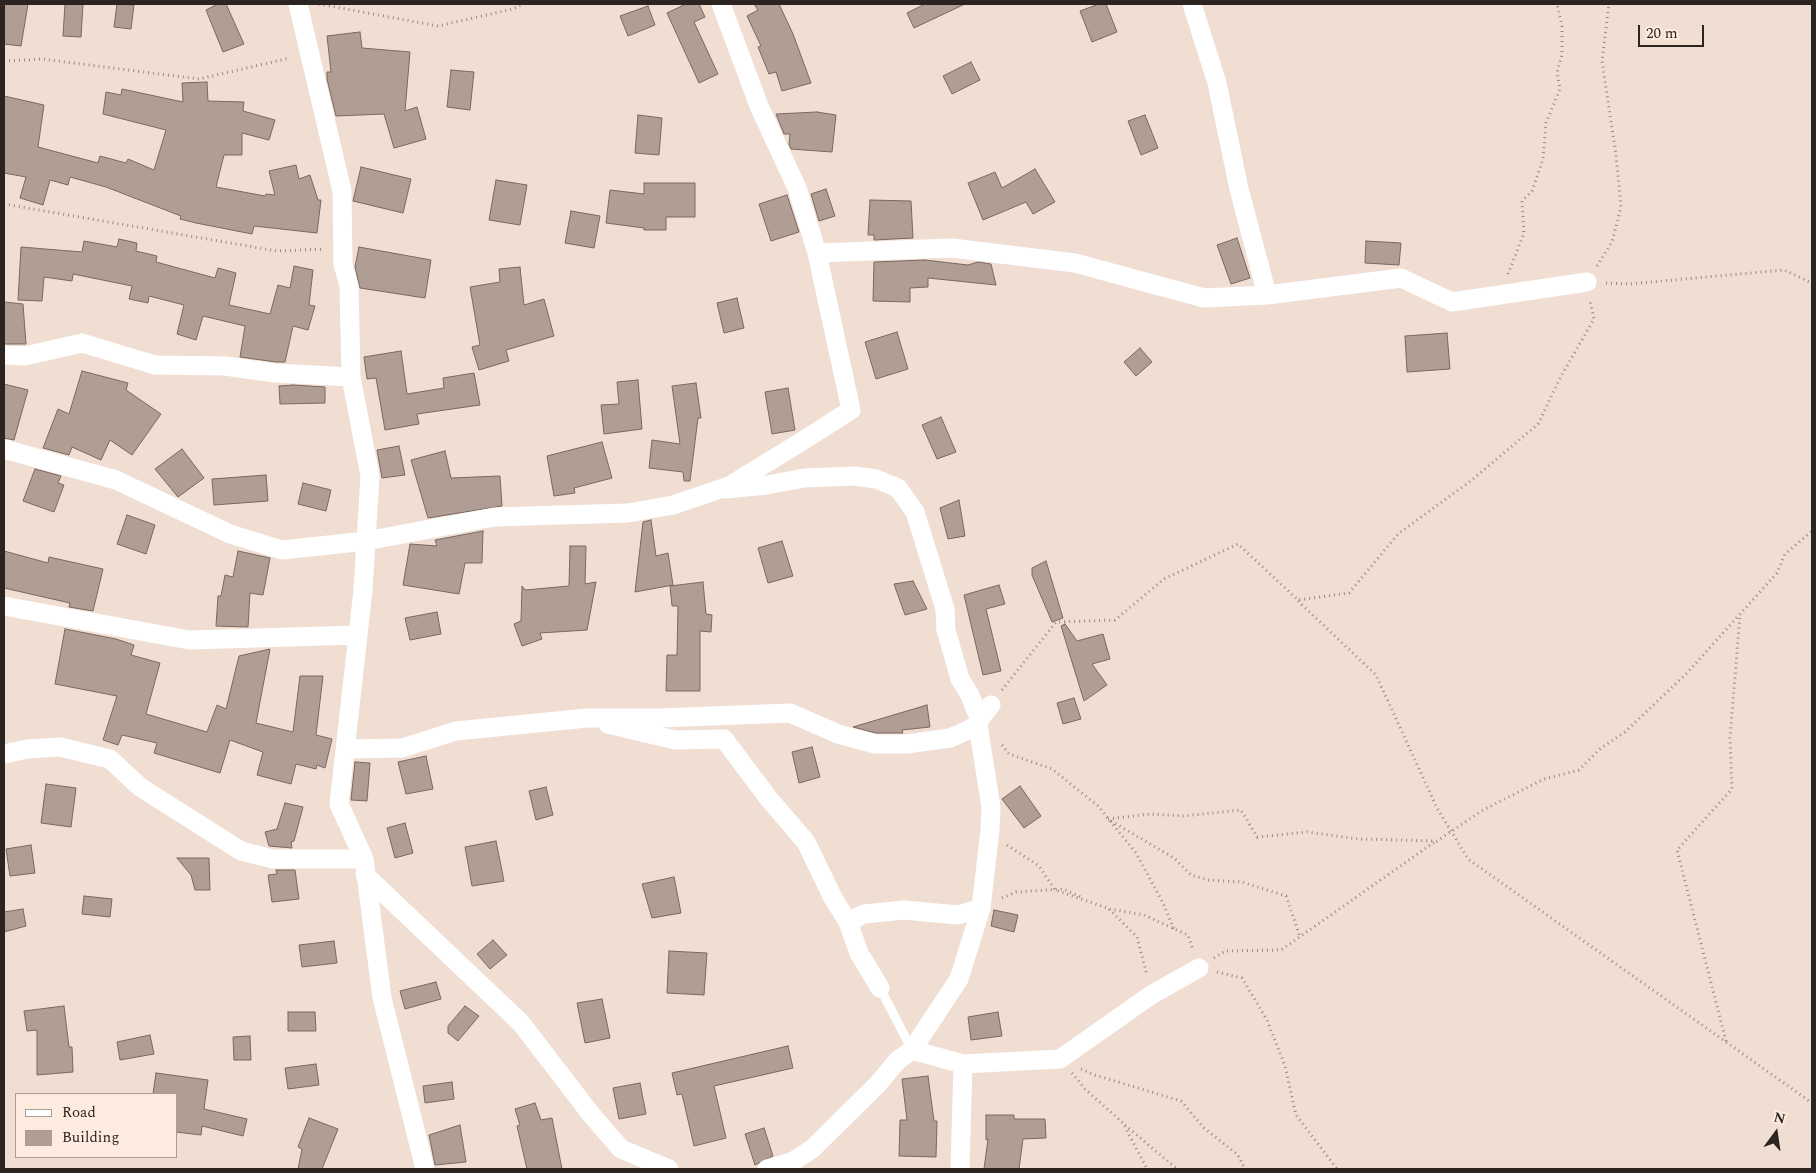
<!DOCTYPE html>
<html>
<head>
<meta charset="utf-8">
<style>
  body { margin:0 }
  #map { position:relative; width:1816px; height:1173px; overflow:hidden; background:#f1ded3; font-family:Spectral,serif }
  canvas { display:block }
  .frame { position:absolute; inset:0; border:5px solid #2b2420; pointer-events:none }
  .legend { position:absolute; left:15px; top:1093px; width:162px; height:65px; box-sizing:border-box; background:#feebe0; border:1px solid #aa9b93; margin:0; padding:6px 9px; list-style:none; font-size:15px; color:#2b2420 }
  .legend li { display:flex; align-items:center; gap:10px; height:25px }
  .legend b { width:25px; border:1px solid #aa9b93 }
  .north { position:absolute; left:1751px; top:1108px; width:50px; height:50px; -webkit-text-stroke:4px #feebe0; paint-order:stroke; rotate:14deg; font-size:14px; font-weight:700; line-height:20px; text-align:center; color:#2b2420 }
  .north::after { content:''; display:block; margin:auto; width:18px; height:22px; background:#2b2420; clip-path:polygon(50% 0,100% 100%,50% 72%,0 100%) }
  .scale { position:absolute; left:1638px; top:25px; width:66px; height:22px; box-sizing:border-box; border:2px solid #2b2420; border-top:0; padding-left:6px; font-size:15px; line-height:18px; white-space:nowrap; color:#2b2420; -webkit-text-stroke:4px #feebe0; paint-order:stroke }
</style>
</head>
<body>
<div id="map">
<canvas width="1816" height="1173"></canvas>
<div class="frame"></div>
<ul class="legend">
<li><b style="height:6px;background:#fff"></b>Road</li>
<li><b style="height:14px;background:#b09e95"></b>Building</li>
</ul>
<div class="north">N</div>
<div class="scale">20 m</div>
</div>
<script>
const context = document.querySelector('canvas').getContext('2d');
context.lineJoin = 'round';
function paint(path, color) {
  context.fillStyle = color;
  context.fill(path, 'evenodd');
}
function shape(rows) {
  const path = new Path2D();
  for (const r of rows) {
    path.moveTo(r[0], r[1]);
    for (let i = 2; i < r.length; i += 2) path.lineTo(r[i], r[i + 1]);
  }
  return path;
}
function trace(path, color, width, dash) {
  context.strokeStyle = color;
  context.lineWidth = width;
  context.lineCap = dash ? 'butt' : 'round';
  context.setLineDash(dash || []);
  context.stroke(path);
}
const building = shape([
  [4,4,28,4,21,46,4,44,4,4],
  [65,4,83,4,81,37,63,36,65,4],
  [117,4,134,5,131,29,114,27,117,4],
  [218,4,226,4,244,44,223,52,206,10,218,4],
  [686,4,699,4,705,17,694,22,718,74,699,83,667,13,686,4],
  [754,4,779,4,793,34,811,83,782,91,776,72,769,74,758,47,761,46,747,16,758,10,754,4],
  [925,4,965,4,914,28,907,13,925,4],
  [1099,4,1106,4,1117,32,1092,42,1080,11,1099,4],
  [648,6,655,25,628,36,620,16,648,6],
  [360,32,362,48,410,52,405,111,417,107,426,139,394,148,384,114,336,116,327,79,327,72,331,72,327,36,360,32],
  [971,62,980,80,952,94,943,76,971,62],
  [451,70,474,72,470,110,447,107,451,70],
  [207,82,208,101,244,102,243,111,275,120,269,140,242,133,242,155,224,155,216,187,265,196,266,194,275,195,269,171,296,165,299,179,310,175,318,200,321,200,317,233,254,226,252,234,196,223,180,219,181,216,106,187,70,177,68,185,50,180,43,205,20,198,26,177,4,173,4,96,44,105,38,147,98,163,100,156,126,163,128,159,154,170,166,130,103,114,106,92,121,95,122,89,183,102,182,83,207,82],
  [817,112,836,115,832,152,791,149,789,144,790,134,784,134,776,114,817,112],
  [638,115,662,118,659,155,635,153,638,115],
  [1145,115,1158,148,1141,155,1128,121,1145,115],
  [361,167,411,179,403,213,353,201,361,167],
  [1035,169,1055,202,1033,214,1026,202,983,220,968,183,995,172,1002,188,1035,169],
  [496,180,527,185,520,225,489,220,496,180],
  [644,183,695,183,695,217,666,217,666,230,644,230,644,228,606,223,610,190,644,194,644,183],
  [826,189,835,216,819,221,811,194,826,189],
  [787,195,799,232,771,241,759,204,787,195],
  [870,200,911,201,913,238,874,240,874,235,868,235,870,200],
  [571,211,600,216,594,248,565,243,571,211],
  [1237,238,1250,278,1231,284,1217,245,1237,238],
  [119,239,137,243,136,251,157,256,156,262,215,278,218,268,236,273,229,305,270,314,278,285,290,288,294,266,313,270,309,305,315,306,308,330,293,326,285,362,276,362,240,357,245,326,203,316,196,340,177,334,184,305,149,296,148,303,129,299,132,286,73,274,72,281,44,277,42,301,18,300,21,247,82,252,84,241,117,247,119,239],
  [1366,241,1401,243,1399,265,1365,263,1366,241],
  [359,247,431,260,425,298,360,288,355,267,359,247],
  [925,260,968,265,978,262,991,264,996,285,928,278,928,287,910,288,910,302,873,301,874,262,925,260],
  [520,267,524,305,544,299,554,336,506,350,509,361,479,370,472,347,480,345,470,287,500,282,499,269,520,267],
  [737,298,744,328,724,333,717,303,737,298],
  [4,302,23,304,26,344,4,344,4,302],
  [897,332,908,369,876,379,865,342,897,332],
  [1447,333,1450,369,1407,372,1405,336,1447,333],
  [1140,348,1152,362,1136,376,1124,362,1140,348],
  [401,351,407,394,444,388,443,378,474,373,480,405,417,414,419,424,385,430,376,378,367,379,364,357,401,351],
  [82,371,128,383,126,390,161,414,132,455,110,440,101,460,72,447,69,455,43,448,58,409,69,414,82,371],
  [638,380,642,429,604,434,601,405,619,404,617,382,638,380],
  [696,383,701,418,698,418,690,481,684,481,683,472,649,468,652,440,680,444,672,386,696,383],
  [4,384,28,390,14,440,4,438,4,384],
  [293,385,325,387,325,403,280,404,279,386,293,385],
  [788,388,795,430,772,434,765,392,788,388],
  [941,417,956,452,937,459,922,425,941,417],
  [602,442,612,478,574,488,575,493,554,496,547,456,602,442],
  [399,446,405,475,382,478,377,450,399,446],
  [182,449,204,478,178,497,155,469,182,449],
  [445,451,451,478,500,476,502,506,428,518,411,460,445,451],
  [35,469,61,476,58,483,64,485,54,512,23,501,35,469],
  [266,475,268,501,214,505,212,479,266,475],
  [303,483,331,490,326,511,298,504,303,483],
  [959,500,965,536,948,539,940,508,959,500],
  [127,515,155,525,146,554,117,544,127,515],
  [651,520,656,556,668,553,673,585,635,592,643,522,651,520],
  [483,531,482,563,465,563,459,594,403,585,410,544,437,546,435,540,483,531],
  [782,541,793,576,768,583,758,548,782,541],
  [570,546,586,546,585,584,596,582,587,630,540,633,542,639,522,646,514,624,521,621,522,586,525,590,569,586,570,546],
  [4,551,48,563,49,557,103,569,93,611,69,607,70,603,4,588,4,551],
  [238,551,270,558,263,595,250,593,248,627,216,626,218,596,221,596,225,575,233,577,238,551],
  [1046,561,1063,618,1052,622,1032,575,1032,568,1046,561],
  [913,581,927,609,905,615,894,584,913,581],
  [703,582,706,614,712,615,711,632,700,631,700,691,666,691,667,655,677,655,678,606,672,606,670,586,703,582],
  [999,585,1005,604,986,609,1001,671,983,675,964,595,999,585],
  [437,612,441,634,410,640,405,618,437,612],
  [1065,624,1077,641,1103,634,1110,659,1092,664,1107,685,1084,701,1061,626,1065,624],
  [65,629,116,639,134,645,131,655,160,663,146,714,207,732,217,705,226,709,239,656,270,649,256,723,293,732,300,676,323,676,316,735,332,739,325,768,317,765,316,769,296,764,291,784,257,775,263,752,230,740,220,773,154,753,157,743,122,735,118,745,103,740,117,696,55,684,65,629],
  [1074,698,1081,719,1063,724,1057,703,1074,698],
  [927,705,930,727,902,730,903,733,876,733,853,727,927,705],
  [812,747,820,777,799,783,792,752,812,747],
  [426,756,433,789,406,794,398,762,426,756],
  [355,762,370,763,367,801,351,800,355,762],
  [46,784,76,788,71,827,41,823,46,784],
  [1020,786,1041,816,1024,828,1002,799,1020,786],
  [546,787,553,815,536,820,529,791,546,787],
  [285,803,303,807,294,841,291,842,292,848,269,846,265,832,277,829,285,803],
  [405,823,413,853,395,858,387,828,405,823],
  [496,841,504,881,472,886,465,847,496,841],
  [31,845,35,873,10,876,6,849,31,845],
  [177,858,209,858,210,890,195,890,191,875,177,858],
  [276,870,295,870,299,899,272,902,268,875,277,874,276,870],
  [674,877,681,913,652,918,642,884,674,877],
  [84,896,112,899,110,917,82,914,84,896],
  [23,909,26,926,4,932,4,912,23,909],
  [994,910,1018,915,1014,932,991,926,994,910],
  [493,940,507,955,490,969,477,954,493,940],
  [334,941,337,963,302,967,299,945,334,941],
  [669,951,707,953,704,995,667,993,669,951],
  [436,982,441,999,405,1009,400,991,436,982],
  [602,999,610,1038,585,1043,577,1003,602,999],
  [64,1006,69,1047,72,1047,73,1072,37,1075,37,1030,27,1031,24,1011,64,1006],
  [465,1006,479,1016,458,1041,448,1033,448,1026,465,1006],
  [288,1012,315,1012,316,1031,288,1031,288,1012],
  [998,1012,1002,1036,971,1040,968,1017,998,1012],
  [150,1035,154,1054,120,1060,117,1042,150,1035],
  [250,1036,251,1060,234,1060,233,1037,250,1036],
  [788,1046,793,1068,714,1086,726,1138,694,1146,682,1094,677,1095,672,1073,788,1046],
  [316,1064,319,1085,288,1089,285,1068,316,1064],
  [156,1073,208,1080,204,1109,247,1119,243,1136,202,1126,201,1135,176,1132,176,1094,153,1094,156,1073],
  [928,1076,934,1121,937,1121,936,1157,899,1156,900,1120,907,1120,902,1079,928,1076],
  [452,1082,454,1099,425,1103,423,1086,452,1082],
  [640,1083,646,1114,619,1119,613,1088,640,1083],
  [535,1103,541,1120,552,1118,562,1169,527,1169,517,1126,520,1125,515,1109,535,1103],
  [986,1115,1014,1115,1014,1119,1045,1119,1046,1138,1023,1139,1019,1169,984,1169,988,1139,986,1140,986,1115],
  [309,1118,338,1129,322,1169,298,1169,302,1149,298,1147,309,1118],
  [460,1125,466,1162,435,1165,429,1135,460,1125],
  [764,1128,773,1156,755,1165,745,1134,764,1128]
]);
const path = shape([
  [319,4,438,26,513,9,523,4],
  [4,61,42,59,199,79,290,58],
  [4,204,277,251,324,249],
  [1597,266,1612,242,1621,207,1616,155,1602,61,1609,4],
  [1508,274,1524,233,1522,201,1532,191,1543,159,1546,123,1560,89,1557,72,1562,55,1562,26,1557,4],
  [1606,283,1629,284,1784,270,1812,283],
  [1298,601,1376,675,1437,808,1468,859,1812,1103],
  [1002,690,1056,622,1115,620,1164,579,1238,544,1298,600,1349,593,1398,534,1472,480,1538,424,1560,378,1594,319,1590,301],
  [1002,745,1009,754,1052,769,1098,806,1136,853,1163,903,1174,929],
  [1108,819,1150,814,1184,816,1241,810,1257,837,1307,832,1358,839,1437,841,1483,810,1544,779,1579,770,1601,748,1625,732,1687,673,1777,573,1785,554,1812,531],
  [1111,821,1174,858,1191,875,1208,880,1242,882,1286,896,1300,937],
  [1007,845,1039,866,1055,890,1110,909,1144,915,1188,935,1193,950],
  [1002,898,1016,892,1063,889,1081,897],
  [1109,909,1137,937,1147,975],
  [1214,958,1225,951,1281,950,1436,841],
  [1217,972,1242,978,1267,1020,1285,1066,1296,1115,1337,1169],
  [1726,1041,1677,850,1732,789,1730,738,1740,615],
  [1081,1069,1095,1075,1181,1101,1204,1128,1238,1155,1245,1169],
  [1072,1073,1085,1089,1123,1123,1147,1169],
  [1125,1125,1177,1169]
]);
const lane = shape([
  [880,988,912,1050]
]);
const street = shape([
  [298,4,342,191,343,264,349,286,351,377,370,476,363,590,339,804,364,859,382,998,425,1169],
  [1192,4,1217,83,1239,189,1267,295],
  [817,253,952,248,1075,263,1204,298,1267,295,1401,278,1452,302,1587,282],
  [4,355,25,356,82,343,155,365,225,366,275,373,351,377],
  [4,449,116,480,230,534,282,550,366,541,494,517,628,513,673,505,729,486,804,440,851,410,817,253,797,188,759,106,721,4],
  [726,489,767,485,804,478,855,476,876,479,898,488,915,512,945,609,946,630,960,679,970,695,976,711],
  [4,606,189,640,358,635],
  [608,724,675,740,724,739,769,799,806,842,833,898,848,922,859,953,880,988],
  [346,749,402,748,456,731,587,718,659,718,790,713,838,734,875,744,907,744,950,738,973,728,991,705],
  [4,754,27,749,60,747,110,759,140,787,241,851,273,859,364,859],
  [365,875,521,1023,590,1113,621,1149,669,1169],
  [848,922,864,914,904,910,958,915,981,908],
  [912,1050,963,1064,1060,1059,1151,995,1199,968],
  [767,1169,792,1162,812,1149,878,1084,897,1061,912,1050,959,979,981,908,990,830,991,807,978,725],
  [960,1169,963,1064]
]);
paint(building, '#b09e95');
trace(building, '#78685f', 1);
trace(path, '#968981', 3, [1, 4]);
trace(lane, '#fff', 9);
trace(street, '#fff', 19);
</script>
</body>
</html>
